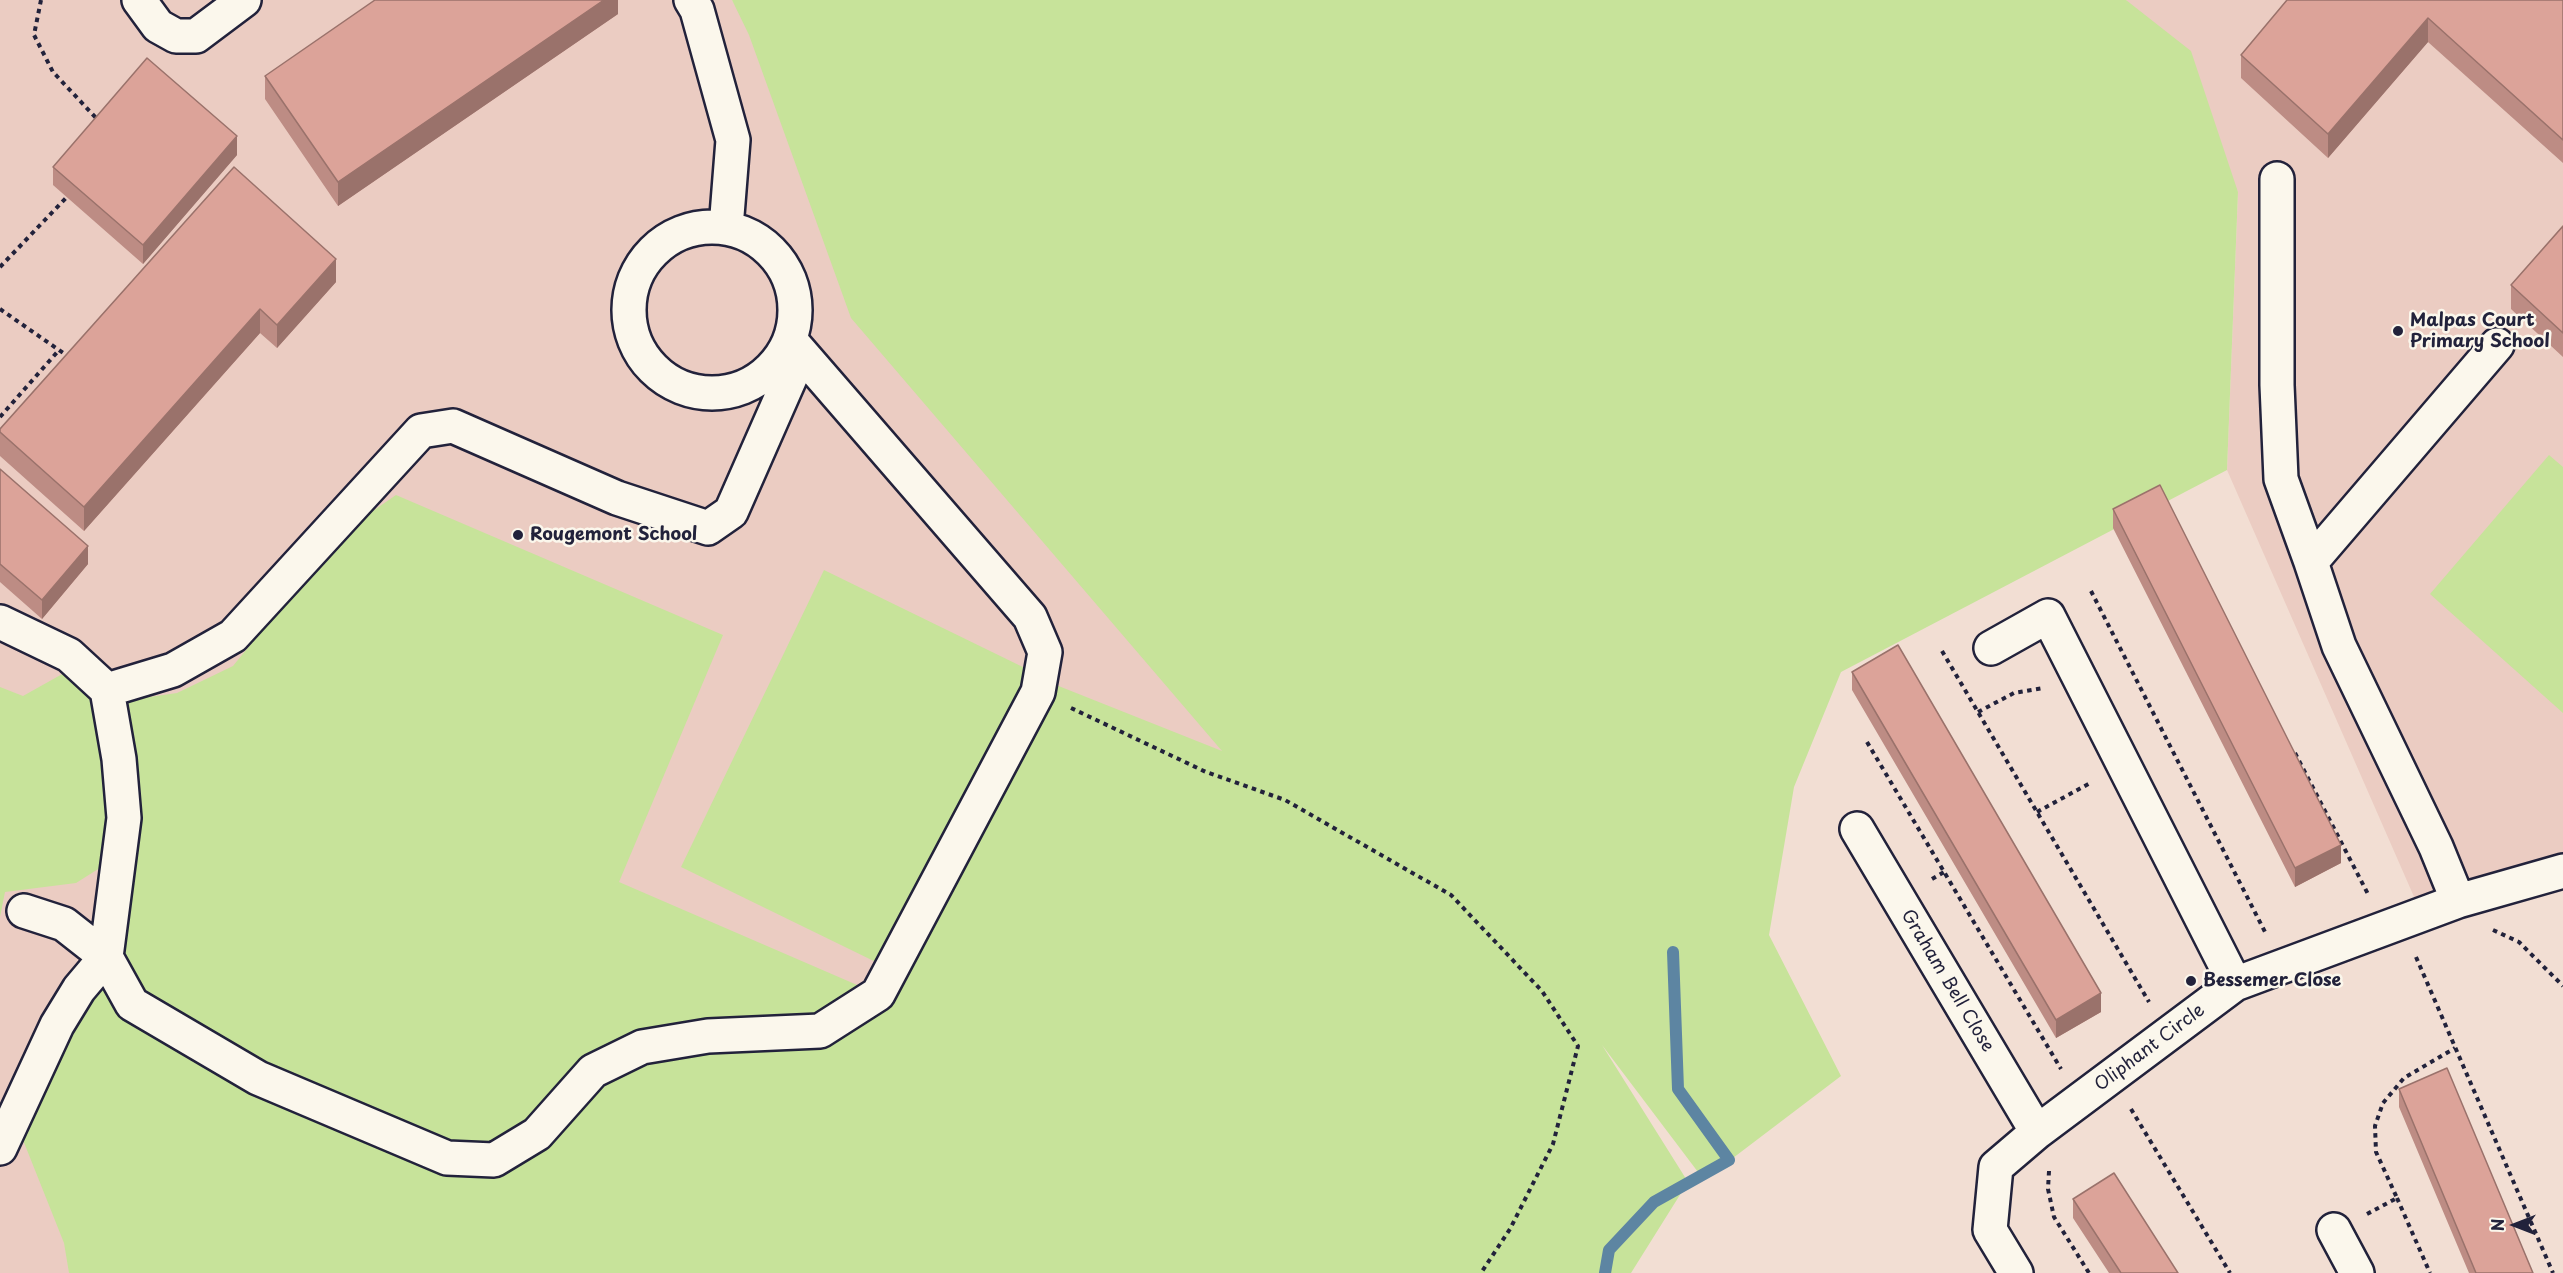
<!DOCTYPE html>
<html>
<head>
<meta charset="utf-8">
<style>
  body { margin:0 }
  #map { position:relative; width:2563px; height:1273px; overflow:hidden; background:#f2ded3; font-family:"Playpen Sans",sans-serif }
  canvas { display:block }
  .north { position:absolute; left:2485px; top:1195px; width:60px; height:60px; -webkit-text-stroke:4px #fbf7ec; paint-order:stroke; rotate:270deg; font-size:16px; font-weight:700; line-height:24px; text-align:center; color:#22223b }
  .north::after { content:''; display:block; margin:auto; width:21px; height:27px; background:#22223b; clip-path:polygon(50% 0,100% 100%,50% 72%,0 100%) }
</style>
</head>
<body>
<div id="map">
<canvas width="2563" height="1273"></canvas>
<div class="north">N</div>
</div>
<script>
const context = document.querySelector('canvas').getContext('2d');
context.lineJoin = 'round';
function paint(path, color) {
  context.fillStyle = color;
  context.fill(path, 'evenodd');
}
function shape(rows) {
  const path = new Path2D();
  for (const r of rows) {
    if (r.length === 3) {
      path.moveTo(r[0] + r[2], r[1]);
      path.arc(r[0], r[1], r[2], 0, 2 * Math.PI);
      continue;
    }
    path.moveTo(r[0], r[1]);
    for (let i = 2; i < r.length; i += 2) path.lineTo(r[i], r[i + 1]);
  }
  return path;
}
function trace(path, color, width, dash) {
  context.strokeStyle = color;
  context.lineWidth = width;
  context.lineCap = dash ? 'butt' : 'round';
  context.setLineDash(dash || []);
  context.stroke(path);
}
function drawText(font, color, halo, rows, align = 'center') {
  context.font = font + ' "Playpen Sans",sans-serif';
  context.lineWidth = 5;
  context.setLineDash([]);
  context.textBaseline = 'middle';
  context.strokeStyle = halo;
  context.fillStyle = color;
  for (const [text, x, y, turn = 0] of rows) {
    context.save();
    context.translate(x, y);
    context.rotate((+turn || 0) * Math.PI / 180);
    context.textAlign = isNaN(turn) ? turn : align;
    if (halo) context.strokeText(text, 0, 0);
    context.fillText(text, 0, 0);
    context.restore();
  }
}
const built = shape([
  [0,0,732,0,1223,752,1506,1273,0,1273],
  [2126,0,2563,0,2563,871,2422,915,2227,470,2238,192]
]);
const green = shape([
  [732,0,2126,0,2191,51,2238,192,2227,470,1841,672,1794,787,1769,935,1841,1076,1704,1180,1602,1045,1688,1182,1631,1273,69,1273,64,1243,21,1135,96,949,137,861,135,772,128,700,177,693,233,666,341,533,396,495,723,635,619,882,878,994,1041,679,1222,751,851,318,749,35],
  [2549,455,2563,467,2563,713,2430,594],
  [824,570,1029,670,886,967,681,867],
  [73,668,102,713,114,859,76,883,5,892,0,917,0,687,23,696]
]);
const stream = shape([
  [1605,1273,1609,1250,1654,1202,1729,1160,1678,1089,1673,952]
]);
const path = shape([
  [41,0,34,35,53,72,97,119],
  [0,267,67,197],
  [0,309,69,357],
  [0,417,59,350],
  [2091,591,2265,932],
  [1942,651,2149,1002],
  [1071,708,1206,772,1285,800,1451,895,1542,991,1578,1046,1553,1144,1510,1229,1481,1273],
  [1978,712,2014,693,2044,688],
  [1867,742,2061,1069],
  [2295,753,2369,896],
  [2037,812,2092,782],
  [1932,879,1944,872],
  [2493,930,2519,942,2563,986],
  [2416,957,2553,1273],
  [2131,1109,2230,1273],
  [2049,1171,2048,1189,2054,1217,2089,1273],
  [2397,1198,2430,1273],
  [2367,1214,2397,1198,2376,1152,2375,1126,2383,1103,2404,1078,2455,1048]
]);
const minor = shape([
  [139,0,158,26,176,36,196,36,244,0],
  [691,0,697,10,733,140,726,228],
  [2277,179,2277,385,2281,479,2311,562],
  [712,310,83],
  [0,622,69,655,107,690,119,759,124,818,106,957,132,1004,258,1078,447,1158,494,1160,537,1134,593,1071,642,1047,708,1036,820,1031,878,994,1038,692,1045,652,1030,617,790,340],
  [1991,648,2048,616,2235,984],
  [107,690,173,670,233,636,421,431,453,426,617,498,708,528,731,512,801,353],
  [1857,829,2037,1132],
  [2458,901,2436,847,2339,646,2311,562,2497,345],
  [0,1148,57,1025,79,989,106,957,64,924,24,911],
  [2334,1230,2357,1273],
  [2016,1273,1990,1230,1996,1167,2037,1132,2235,984,2458,901,2563,871]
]);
const wall = shape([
  [618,0,618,14,338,206,265,99,265,76],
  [2287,0,2563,0,2563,163,2428,42,2328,158,2241,78,2241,55],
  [237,155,143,264,53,185,53,167],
  [234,167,336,282,277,348,260,333,84,531,0,456,0,429],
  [2563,226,2563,357,2511,309,2511,285],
  [0,469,88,564,42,619,0,582],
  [2113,509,2341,863,2295,887,2113,528],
  [1852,672,2101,1012,2056,1038,1852,690],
  [2399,1089,2533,1273,2469,1273,2399,1107],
  [2073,1199,2178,1273,2109,1273,2073,1218]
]);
const shadedWall = shape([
  [604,0,618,0,618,14,338,206,338,182],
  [2428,18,2428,42,2328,158,2328,134],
  [237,136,237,155,143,264,143,245],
  [336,259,336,282,277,348,277,325],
  [260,309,260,333,84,531,84,507],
  [88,546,88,564,42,619,42,600],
  [2341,845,2341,863,2295,887,2295,868],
  [2101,993,2101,1012,2056,1038,2056,1020]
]);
const building = shape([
  [375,0,604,0,338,182,265,76,375,0],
  [2287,0,2563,0,2563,140,2428,18,2328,134,2241,55,2287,0],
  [147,58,237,136,143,245,53,167,147,58],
  [234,167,336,259,277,325,260,309,84,507,0,432,0,429,234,167],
  [2563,226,2563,333,2511,285,2563,226],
  [0,469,88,546,42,600,0,564,0,469],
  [2160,485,2341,845,2295,868,2113,509,2160,485],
  [1898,645,2101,993,2056,1020,1852,672,1898,645],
  [2447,1068,2533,1273,2476,1273,2399,1089,2447,1068],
  [2114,1173,2178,1273,2121,1273,2073,1199,2114,1173]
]);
const markers = [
  [2398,331,6,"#22223b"],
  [518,535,6,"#22223b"],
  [2191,981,6,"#22223b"]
];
const poiNames = [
  ["Malpas Court",2410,321],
  ["Primary School",2410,342],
  ["Rougemont School",530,535],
  ["Bessemer Close",2203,981]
];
const streetNames = [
  ["Graham Bell Close",1947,981,59],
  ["Oliphant Circle",2150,1048,-37]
];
paint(built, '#ebccc2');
paint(green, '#c7e39a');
trace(stream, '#5d85a2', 12);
trace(minor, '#22223b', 38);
trace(path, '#22223b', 4, [4.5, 4.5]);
trace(minor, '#fbf7ec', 33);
paint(wall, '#bd8c84');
paint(shadedWall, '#9a726b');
paint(building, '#dca399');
trace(building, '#9a726b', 1.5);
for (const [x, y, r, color] of markers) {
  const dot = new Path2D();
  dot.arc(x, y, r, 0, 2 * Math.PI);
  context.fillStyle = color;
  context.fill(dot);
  trace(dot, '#fbf7ec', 2);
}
drawText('bold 18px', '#22223b', '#fbf7ec', poiNames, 'left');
drawText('18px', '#22223b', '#fbf7ec', streetNames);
</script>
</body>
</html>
